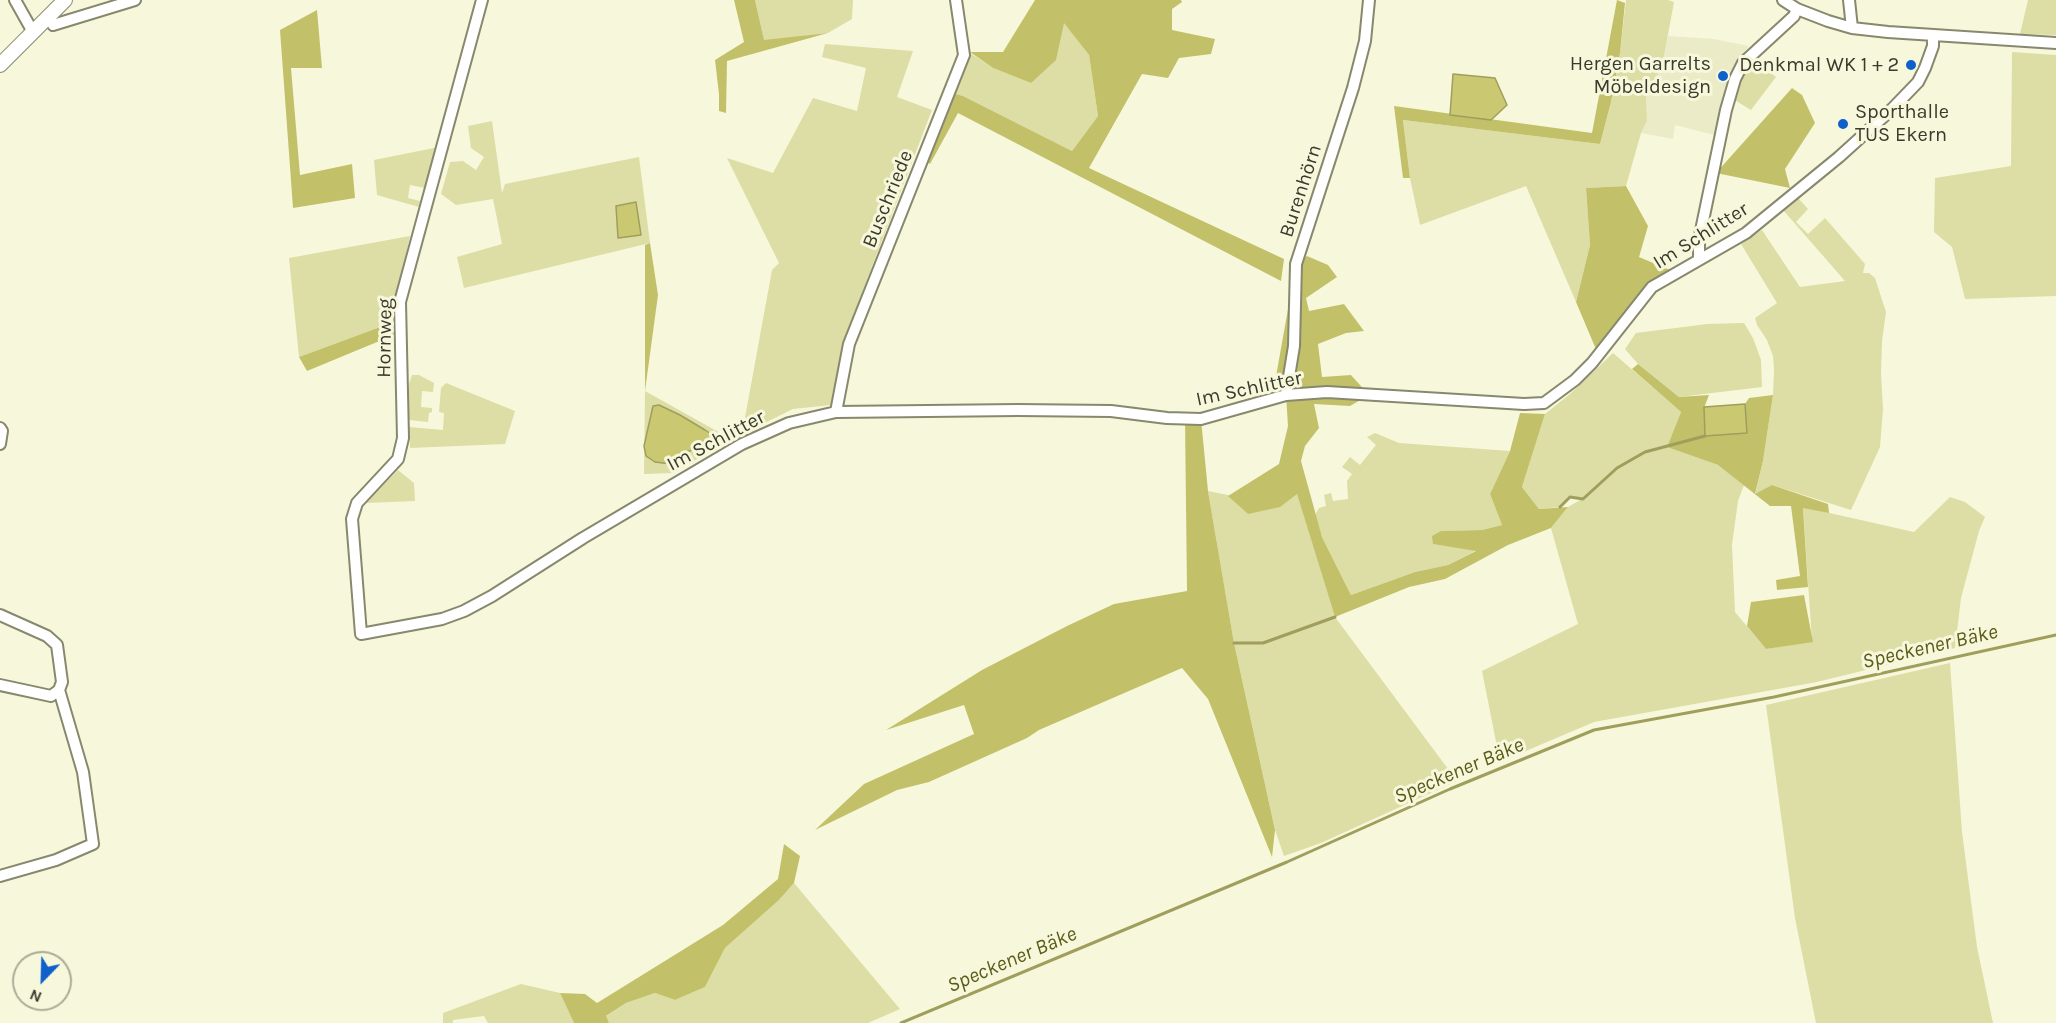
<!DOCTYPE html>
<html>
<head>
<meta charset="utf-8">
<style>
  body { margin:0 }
  #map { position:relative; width:2056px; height:1023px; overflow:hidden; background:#f7f8db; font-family:Karla,sans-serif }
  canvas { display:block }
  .north { position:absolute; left:12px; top:951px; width:60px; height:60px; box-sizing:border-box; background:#f7f8db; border:2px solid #abac96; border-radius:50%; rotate:203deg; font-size:16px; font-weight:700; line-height:24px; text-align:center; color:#3a3a2e }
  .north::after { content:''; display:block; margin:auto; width:21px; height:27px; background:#0f60ca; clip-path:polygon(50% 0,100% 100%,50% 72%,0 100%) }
</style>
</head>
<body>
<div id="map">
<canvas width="2056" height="1023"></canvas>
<div class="north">N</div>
</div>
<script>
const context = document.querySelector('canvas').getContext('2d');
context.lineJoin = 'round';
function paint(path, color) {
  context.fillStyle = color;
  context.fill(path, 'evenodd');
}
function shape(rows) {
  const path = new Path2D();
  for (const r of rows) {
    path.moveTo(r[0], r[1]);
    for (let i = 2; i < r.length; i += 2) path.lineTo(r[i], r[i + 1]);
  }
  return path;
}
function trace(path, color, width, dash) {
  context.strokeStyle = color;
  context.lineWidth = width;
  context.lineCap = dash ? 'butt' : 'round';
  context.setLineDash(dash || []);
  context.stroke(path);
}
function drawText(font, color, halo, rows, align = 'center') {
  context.font = font + ' Karla,sans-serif';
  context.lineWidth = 6;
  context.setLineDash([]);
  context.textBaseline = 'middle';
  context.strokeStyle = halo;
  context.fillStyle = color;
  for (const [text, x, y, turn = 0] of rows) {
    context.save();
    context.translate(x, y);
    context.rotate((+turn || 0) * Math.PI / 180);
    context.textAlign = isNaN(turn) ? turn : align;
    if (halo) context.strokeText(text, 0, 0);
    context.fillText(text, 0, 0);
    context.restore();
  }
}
const built = shape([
  [1668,36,1714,39,1749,46,1736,62,1714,135,1675,125,1673,139,1641,133,1647,121,1646,93,1662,67]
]);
const green = shape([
  [755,0,853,0,852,19,828,33,764,41],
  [1626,0,1668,0,1674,2,1662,67,1646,93,1647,121,1641,133,1626,186,1586,188,1590,245,1576,302,1526,186,1420,225,1410,178,1403,120,1600,144,1611,102,1620,53],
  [2028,0,2056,0,2056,35,2020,34],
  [1064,22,1089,55,1098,116,1072,151,963,96,949,92,962,45,970,44,970,53,993,68,1031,83],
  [825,44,913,51,897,97,932,110,845,337,831,405,793,409,742,434,772,270,779,263,727,158,773,173,813,98,857,111,866,68,822,57],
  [2012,52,2056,55,2056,296,1965,299,1952,247,1934,232,1935,178,2011,166],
  [1753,59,1776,77,1751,110,1733,99,1743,72,1748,62],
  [492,121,502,193,505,184,639,157,650,243,464,288,457,257,502,244,493,199,456,205,441,194,450,162,463,161,476,170,484,157,471,148,468,126],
  [439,147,425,188,410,185,408,198,420,201,419,207,377,195,374,160],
  [1798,198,1808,209,1796,222,1808,234,1825,218,1865,264,1863,273,1869,273,1875,278,1886,312,1882,341,1881,373,1883,409,1880,447,1851,510,1772,485,1755,495,1763,461,1773,395,1774,370,1773,356,1767,340,1757,325,1755,318,1777,303,1741,244,1762,230,1800,287,1845,281,1783,210],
  [410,236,391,323,299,357,289,258],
  [1744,323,1753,338,1761,360,1762,387,1679,397,1638,364,1625,349,1636,333,1707,324],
  [1613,353,1681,412,1667,447,1718,465,1744,485,1738,501,1732,545,1735,612,1766,649,1812,641,1803,507,1914,532,1950,497,1965,502,1985,517,1979,531,1961,598,1955,648,1817,682,1594,722,1500,762,1482,671,1578,624,1551,528,1568,507,1582,499,1570,497,1560,507,1539,509,1522,487,1545,414,1570,394],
  [412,375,419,375,434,383,433,392,422,391,421,407,432,408,432,412,429,413,428,422,409,420,409,384],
  [446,383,515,411,505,444,410,448,409,427,443,430,444,413,439,412,441,388],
  [645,391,731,439,673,473,644,474],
  [1375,433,1399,443,1510,451,1490,494,1502,525,1482,530,1441,531,1434,544,1477,550,1448,565,1415,572,1351,595,1322,537,1315,515,1319,508,1326,506,1324,495,1331,493,1333,501,1348,499,1347,481,1352,474,1342,467,1350,457,1360,465,1376,445,1367,437],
  [398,470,414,483,415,501,366,503],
  [1208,491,1228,495,1248,514,1297,493,1335,617,1457,781,1321,843,1284,856,1275,830,1234,643],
  [1950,663,1962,832,1977,947,1993,1023,1816,1023,1795,918,1766,705],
  [794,883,900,1009,868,1023,609,1023,605,1017,626,1003,655,993,675,1000,705,987,725,948,779,900],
  [521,984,560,993,574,1023,488,1023,484,1016,453,1020,453,1023,443,1023,443,1013]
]);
const forest = shape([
  [734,0,755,0,764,40,828,33,727,61,726,113,719,111,719,94,715,60,744,42],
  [1035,0,1181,0,1182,2,1172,9,1172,30,1215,39,1211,54,1179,58,1168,78,1142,74,1089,168,1284,259,1281,281,958,113,930,164,923,159,949,92,963,96,1072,151,1098,116,1089,55,1064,23,1056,60,1031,83,993,68,970,52,1003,52],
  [1617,0,1625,3,1620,53,1611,102,1600,144,1403,120,1410,178,1403,178,1394,106,1592,133],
  [317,10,322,68,291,68,300,175,352,164,355,198,293,208,280,30],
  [1792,88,1802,95,1815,123,1785,169,1790,188,1716,173],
  [1626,186,1648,226,1639,257,1670,270,1673,275,1652,287,1598,354,1576,302,1590,245,1586,188],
  [650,243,658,295,645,391,645,245],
  [1307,256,1328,265,1337,277,1306,298,1309,311,1344,304,1364,331,1346,333,1318,344,1322,377,1351,375,1369,395,1350,406,1314,404,1319,428,1305,446,1301,461,1322,537,1351,595,1415,572,1448,565,1476,551,1433,544,1432,536,1441,531,1482,530,1502,525,1490,494,1510,451,1520,413,1545,414,1522,487,1539,509,1568,507,1551,528,1508,545,1445,579,1409,587,1335,617,1297,494,1280,507,1248,514,1228,496,1279,464,1288,426,1286,395,1275,382,1296,264],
  [391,323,394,335,307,371,299,357],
  [1638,364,1679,397,1709,395,1704,408,1705,436,1747,433,1745,404,1749,398,1773,395,1763,461,1755,494,1772,485,1828,504,1829,513,1803,508,1808,587,1777,590,1776,580,1800,576,1791,506,1770,506,1718,465,1667,447,1681,412,1632,369],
  [1185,419,1201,419,1208,491,1234,643,1275,830,1272,857,1208,699,1182,668,1039,730,1027,738,929,782,897,790,815,830,864,784,974,734,964,705,886,730,982,670,1067,626,1114,604,1187,591],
  [1804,595,1813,642,1766,649,1747,626,1751,602],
  [784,844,800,856,794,883,779,900,725,948,705,987,675,1000,655,993,626,1003,606,1016,609,1023,574,1023,560,993,585,994,597,1003,723,925,778,879]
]);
const water = shape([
  [1453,74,1495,78,1507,105,1491,120,1450,115,1453,74],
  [636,202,641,235,618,238,616,206,636,202],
  [1745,404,1747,433,1705,436,1704,407,1745,404],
  [659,405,680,415,705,430,711,434,711,438,702,442,694,450,680,453,671,464,655,462,646,456,644,446,653,406,659,405]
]);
const stream = shape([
  [1560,507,1570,497,1583,499,1617,468,1645,452,1705,436],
  [1234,643,1263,643,1335,617],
  [901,1023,1287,862,1450,789,1594,730,1774,697,2056,635]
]);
const minor = shape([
  [15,0,33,32],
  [482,0,400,302,403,438,398,459,357,503,352,519,361,634,442,619,464,611,492,596,583,538,742,444,789,423,836,412,1018,410,1111,411,1167,418,1201,419,1286,395,1327,392,1524,404,1544,403,1575,380,1592,363,1652,287,1746,233,1839,157,1892,109,1918,82,1925,68,1933,46,1933,35],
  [1783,0,1797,9,1828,21,1852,28,1888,32,2056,43],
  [1849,0,1852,28],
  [53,25,135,0],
  [1699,260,1699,240,1726,110,1735,79,1743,63,1794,16,1797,9],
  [1286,395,1294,346,1296,264,1353,88,1365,41,1369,0],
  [836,412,849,344,964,55,956,0],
  [0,428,2,431,0,444],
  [0,615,47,636,57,645,62,682,59,690,83,772,93,844,56,860,0,876],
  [0,685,51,696,59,690]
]);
const major = shape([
  [0,65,65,0]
]);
const markers = [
  [1911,65,6,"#0f60ca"],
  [1723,76,6,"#0f60ca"],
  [1843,124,6,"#0f60ca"]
];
const poiNames = [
  ["Hergen Garrelts",1711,64],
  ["Möbeldesign",1711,87],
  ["Denkmal WK 1 + 2",1899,65],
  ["Sporthalle",1855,112,"left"],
  ["TUS Ekern",1855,135,"left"]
];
const streetNames = [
  ["Burenhörn",1301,191,-72],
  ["Buschriede",888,199,-68],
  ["Im Schlitter",1701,236,-32],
  ["Hornweg",385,338,-89],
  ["Im Schlitter",1249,389,-12],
  ["Im Schlitter",716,441,-28]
];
const waterNames = [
  ["Speckener Bäke",1930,647,-13],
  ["Speckener Bäke",1459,771,-23],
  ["Speckener Bäke",1012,960,-23]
];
paint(built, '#ebecc7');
paint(green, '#dddda6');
paint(forest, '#c2c169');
paint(water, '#cac971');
trace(water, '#9f9e5d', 1.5);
trace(stream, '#9f9e5d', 3);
trace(minor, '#87886d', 14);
trace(major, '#87886d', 16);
trace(minor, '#fff', 10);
trace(major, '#fff', 14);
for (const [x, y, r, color] of markers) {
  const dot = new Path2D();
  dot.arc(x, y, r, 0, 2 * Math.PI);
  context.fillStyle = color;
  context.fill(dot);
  trace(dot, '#f7f8db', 2);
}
drawText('20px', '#3a3a2e', '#f7f8db', poiNames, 'right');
drawText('20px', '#3a3a2e', '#f7f8db', streetNames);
drawText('italic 21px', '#5c5b1a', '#f7f8db', waterNames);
</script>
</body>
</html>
